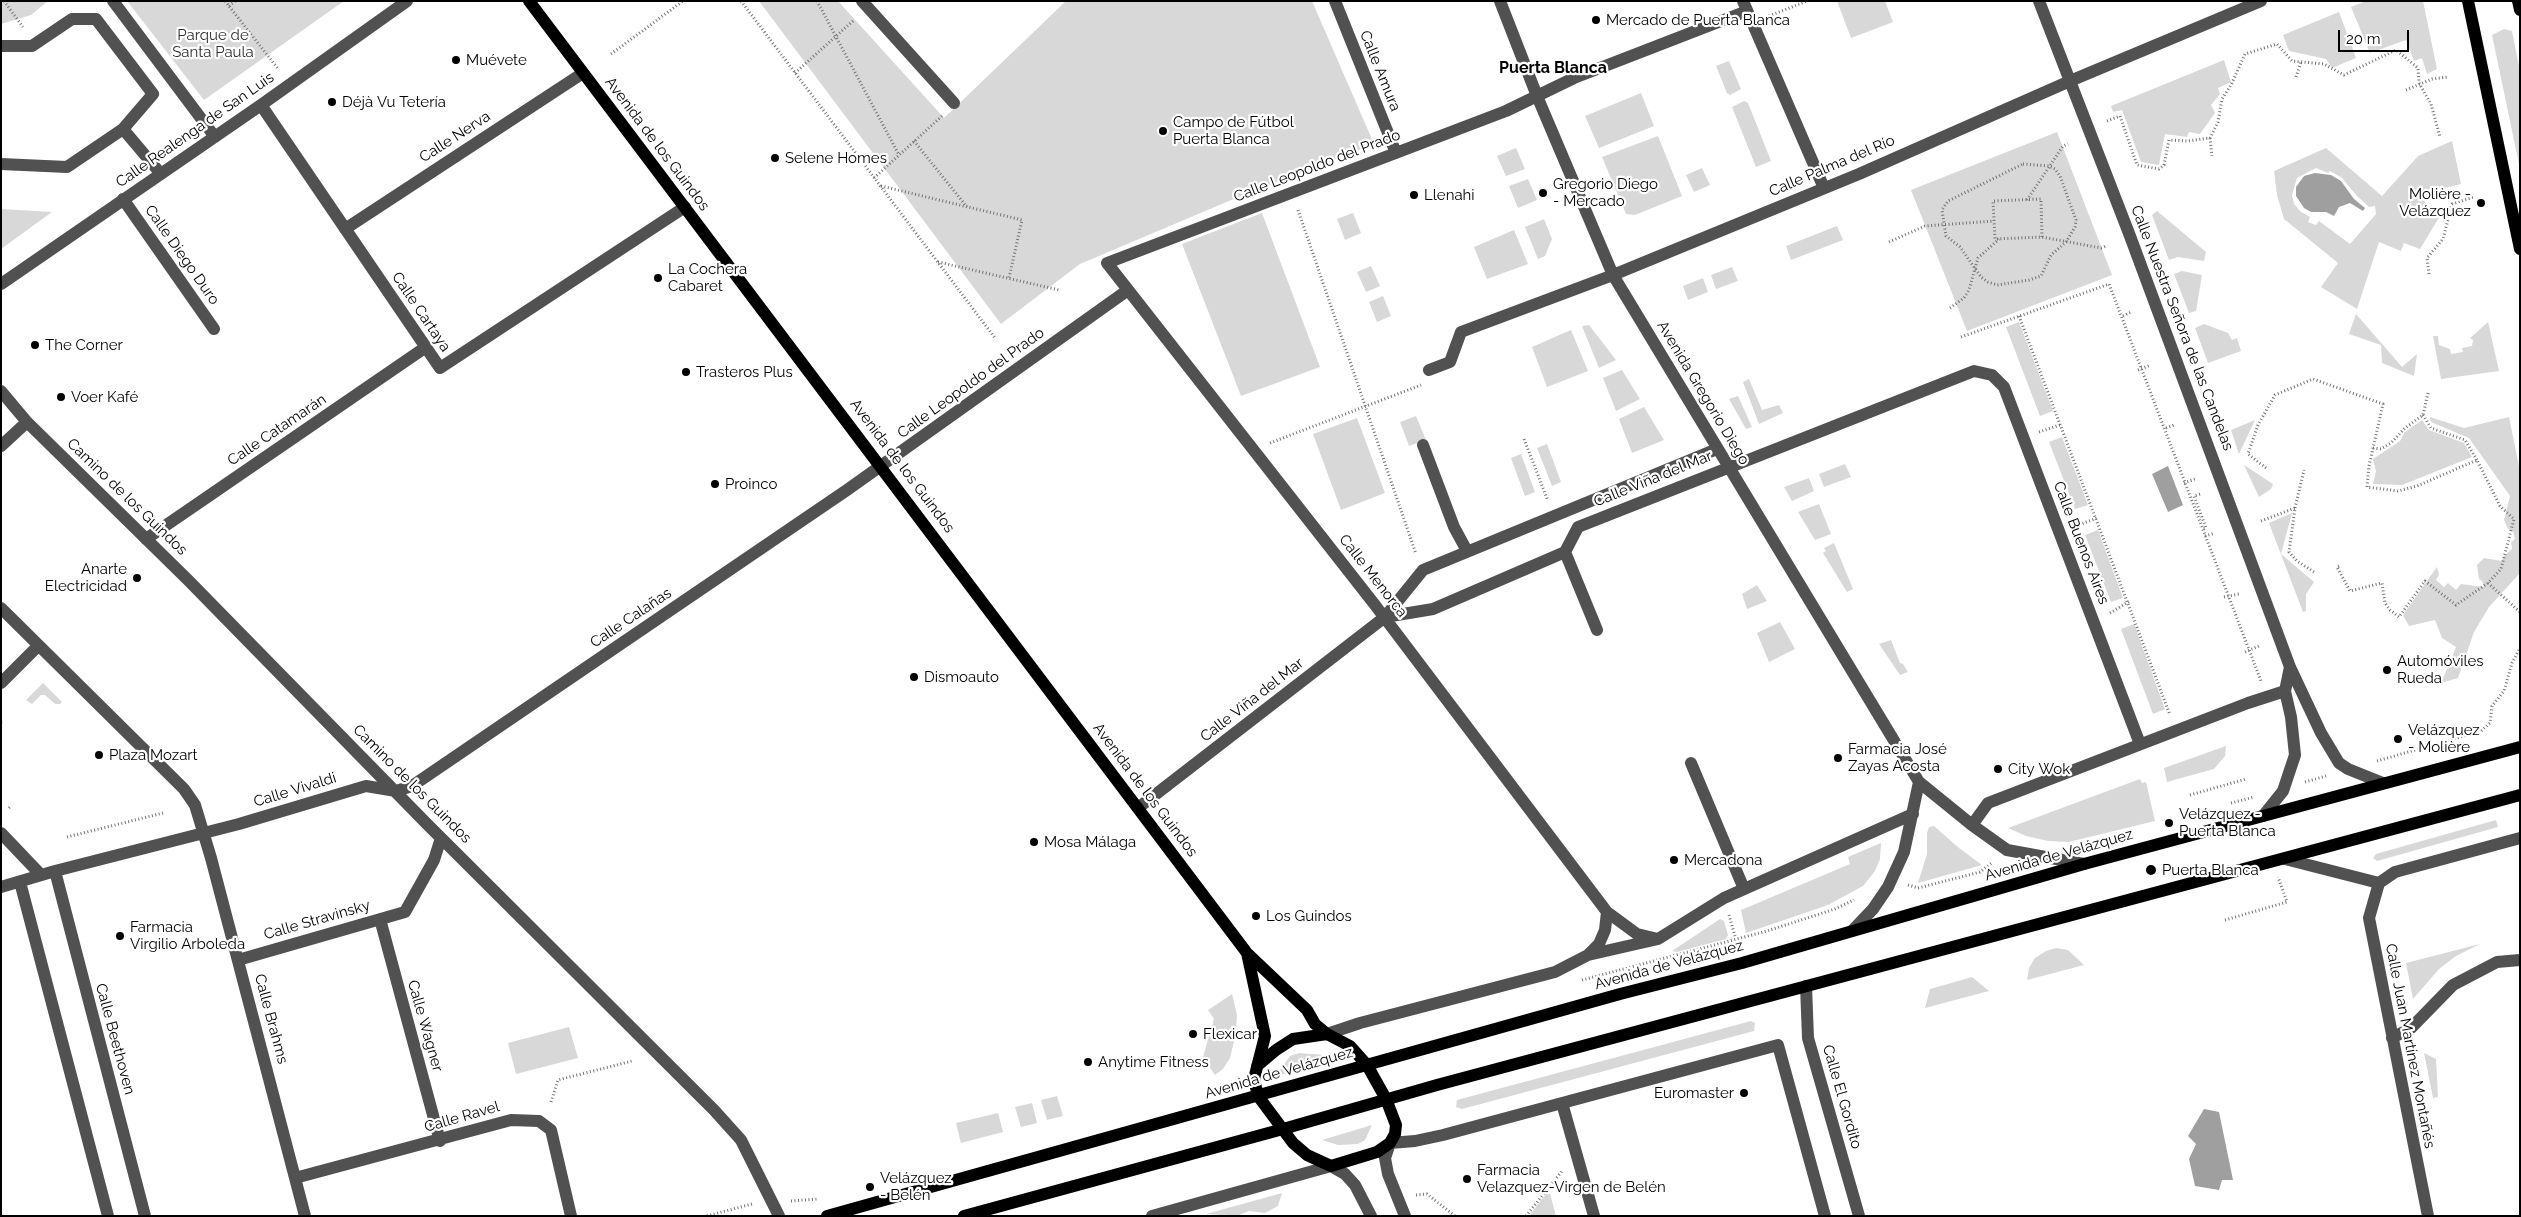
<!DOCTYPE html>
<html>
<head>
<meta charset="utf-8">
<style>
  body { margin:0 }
  #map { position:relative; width:2521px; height:1217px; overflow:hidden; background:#fff; font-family:Raleway,sans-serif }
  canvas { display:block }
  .frame { position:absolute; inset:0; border:2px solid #000; pointer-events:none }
  .scale { position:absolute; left:2338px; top:30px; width:71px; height:22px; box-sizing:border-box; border:2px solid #000; border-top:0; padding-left:6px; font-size:15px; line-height:18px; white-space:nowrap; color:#000; -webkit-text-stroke:4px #fff; paint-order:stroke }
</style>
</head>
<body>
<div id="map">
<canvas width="2521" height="1217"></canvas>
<div class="frame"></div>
<div class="scale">20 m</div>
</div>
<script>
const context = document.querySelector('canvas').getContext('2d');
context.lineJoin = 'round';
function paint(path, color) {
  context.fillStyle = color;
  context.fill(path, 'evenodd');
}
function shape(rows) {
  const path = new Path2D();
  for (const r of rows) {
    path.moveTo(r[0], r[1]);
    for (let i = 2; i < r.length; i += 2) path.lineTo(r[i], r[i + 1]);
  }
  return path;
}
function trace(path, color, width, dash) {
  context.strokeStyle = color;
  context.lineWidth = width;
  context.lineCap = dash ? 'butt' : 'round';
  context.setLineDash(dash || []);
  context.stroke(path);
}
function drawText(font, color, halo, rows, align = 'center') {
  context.font = font + ' Raleway,sans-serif';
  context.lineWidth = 4.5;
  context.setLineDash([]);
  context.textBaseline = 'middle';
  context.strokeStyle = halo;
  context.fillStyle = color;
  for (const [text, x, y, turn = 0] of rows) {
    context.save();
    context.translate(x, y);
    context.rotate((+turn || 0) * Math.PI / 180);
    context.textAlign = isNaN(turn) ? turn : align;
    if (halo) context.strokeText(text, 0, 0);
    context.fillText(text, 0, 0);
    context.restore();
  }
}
const green = shape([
  [1,1,48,1,31,15,1,24],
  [127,1,344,1,204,100],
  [759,1,838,1,944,118,1066,1,1312,1,1374,144,1236,198,1080,264,1001,324],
  [1837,1,1885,1,1893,22,1851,38],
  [2366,1,2423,1,2437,69,2427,74,2422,58,2414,61,2406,40,2370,53,2351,7],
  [2339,12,2356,58,2332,68,2326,59,2289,51,2283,35],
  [2504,29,2512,31,2520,71,2520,169,2492,35],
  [2224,60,2231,82,2218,88,2220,94,2211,105,2215,113,2200,134,2189,132,2187,137,2165,134,2159,165,2141,162,2122,110,2113,112,2111,106],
  [1729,61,1741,89,1730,95,1727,93,1716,66],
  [1641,93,1654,126,1599,148,1585,116],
  [1744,101,1748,103,1771,161,1756,167,1732,107],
  [2057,132,2112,275,1967,331,1911,190],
  [1658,136,1682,196,1635,215,1626,214,1602,157],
  [2452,141,2461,184,2436,190,2435,193,2424,196,2429,218,2440,216,2420,249,2404,243,2401,251,2379,242,2357,309,2321,287,2338,263,2284,219,2277,195,2274,171,2326,148,2382,196,2418,156],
  [2316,168,2328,173,2330,171,2342,178,2357,196,2369,207,2375,206,2376,214,2350,244,2319,221,2316,225,2308,222,2310,217,2301,212,2294,204,2292,195,2297,178],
  [1516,148,1525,169,1506,176,1497,156],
  [1702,168,1710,185,1694,192,1686,175],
  [1528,179,1537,200,1518,208,1509,186],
  [1,209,52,212,1,249],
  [2157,211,2206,252,2204,261,2178,257,2169,260,2152,215],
  [1262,213,1320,367,1241,396,1182,244],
  [1353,213,1361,233,1345,240,1337,219],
  [1544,219,1552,239,1545,256,1538,259,1525,227],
  [1837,226,1843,240,1791,260,1786,246],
  [1514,230,1528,264,1487,279,1474,247],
  [1371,266,1380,286,1366,292,1357,272],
  [1732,267,1738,281,1716,289,1711,275],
  [2182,271,2202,275,2196,311,2189,313,2174,274],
  [1703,278,1708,292,1688,300,1683,286],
  [1383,296,1391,316,1377,322,1369,302],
  [2356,314,2402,367,2417,354,2414,376,2382,363,2381,345,2349,334],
  [2019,322,2053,411,2040,416,2006,327],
  [2488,322,2499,371,2441,379,2433,336,2438,336,2439,345,2450,349,2451,354,2463,352,2462,348,2472,346,2473,340,2470,338],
  [2204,324,2228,333,2232,340,2237,338,2241,351,2208,363,2195,328],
  [1589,325,1616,360,1599,368,1582,326],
  [1571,330,1588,371,1547,387,1532,347],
  [1622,370,1640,399,1616,411,1603,378],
  [1749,379,1762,410,1779,405,1783,413,1759,424,1743,382],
  [1738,396,1752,427,1746,429,1729,399],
  [1644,407,1664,440,1632,453,1619,419],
  [1416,416,1426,440,1409,446,1400,422],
  [2430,417,2464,428,2509,417,2520,471,2520,573,2489,607,2474,632,2458,678,2441,683,2456,647,2442,638,2435,620,2409,626,2403,615,2437,567,2439,575,2436,580,2444,587,2448,583,2456,590,2461,584,2484,587,2482,581,2479,579,2477,565,2484,558,2502,561,2503,557,2512,549,2511,542,2515,539,2513,531,2508,529,2504,520,2510,496,2469,438,2431,422],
  [1357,418,1385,493,1341,510,1313,434],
  [2255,420,2239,454,2231,430],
  [2422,420,2429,430,2464,443,2472,457,2402,485,2373,484,2376,471,2373,459,2400,441,2405,432],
  [2062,437,2088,505,2075,509,2049,442],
  [1547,444,1561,482,1552,486,1537,448],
  [1521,454,1535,492,1525,496,1511,458],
  [1845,464,1851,477,1824,487,1819,474],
  [2244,465,2273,484,2271,489,2259,497],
  [1809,478,1814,491,1792,501,1784,487],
  [1819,504,1831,534,1815,540,1798,512],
  [2292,513,2281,554,2314,582,2306,594,2306,611,2303,612,2269,523],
  [2098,530,2123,598,2111,602,2085,535],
  [1834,543,1853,589,1847,592,1823,553,1826,551,1824,548],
  [1757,585,1767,601,1747,609,1742,594],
  [1780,622,1795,649,1769,662,1757,633],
  [2134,624,2165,709,2153,714,2121,629],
  [1891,640,1900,663,1903,664,1908,672,1900,675,1879,644],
  [43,683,62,702,60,704,55,704,45,695,41,695,32,704,26,700],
  [2226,746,2225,756,2214,769,2167,782,2164,768],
  [2140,779,2142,783,2146,782,2155,821,2069,842,2048,841,2026,836,2008,828],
  [2496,820,2498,827,2377,861,2373,858,2376,854],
  [1934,826,1959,848,1982,865,1918,883,1927,854,1927,833,1929,827],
  [1881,843,1880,859,1875,871,1863,886,1828,905,1746,933,1741,910,1850,864,1848,857],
  [1720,919,1724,921,1728,935,1726,939,1677,952,1672,951],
  [2480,944,2456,956,2439,969,2413,999,2406,963],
  [2056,948,2068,950,2084,965,2027,980,2029,968,2035,958,2046,951],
  [1972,977,1989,991,1925,1008,1930,989],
  [1232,994,1237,1015,1236,1033,1230,1058,1223,1069,1215,1075,1203,1057,1214,1019,1208,1010],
  [1751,1021,1755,1023,1754,1031,1462,1109,1456,1107,1457,1100],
  [569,1027,578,1058,516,1074,508,1043],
  [1299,1053,1325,1055,1332,1060,1276,1076,1290,1056],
  [2424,1053,2436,1059,2438,1097,2433,1098],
  [1057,1096,1063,1116,1047,1120,1041,1100],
  [1032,1103,1037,1123,1021,1127,1015,1107],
  [998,1113,1003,1132,961,1143,956,1123],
  [1372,1125,1365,1140,1358,1144,1338,1145,1322,1140],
  [1549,1190,1556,1216,1529,1216],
  [1282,1193,1278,1206,1265,1213,1249,1211,1237,1216,1206,1214]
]);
const water = shape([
  [2315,173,2331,175,2341,181,2354,199,2365,208,2363,211,2350,203,2339,207,2334,216,2326,212,2311,212,2304,208,2296,196,2296,187,2304,176],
  [2168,466,2183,505,2168,512,2152,474],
  [2204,1109,2219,1112,2233,1180,2222,1180,2219,1190,2195,1186,2189,1159,2196,1144,2188,1136]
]);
const path = shape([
  [4,1,23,27],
  [225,1,279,70],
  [741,1,995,338],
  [817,1,899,155],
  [229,6,235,1],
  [1769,16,1807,1],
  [611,54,683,1],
  [795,73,854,20],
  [2296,77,2301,62],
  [2406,90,2432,79,2448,77],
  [2107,121,2120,116,2137,165,2159,169,2164,165,2169,140,2187,141,2210,138,2218,122,2222,99,2231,85,2245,54,2277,44,2292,61,2324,64,2344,75,2396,50,2418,68,2419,83,2431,104,2440,137],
  [2210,138,2212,156],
  [914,141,967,207],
  [2023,164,2049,166,2055,169,2060,176,2076,220,2075,227,2066,242,2051,255,2041,276,2029,280,1997,285,1988,282,1981,277,1960,247,1946,236,1942,210,1948,201,2023,164],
  [874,178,942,116],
  [881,186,1022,220,1009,278],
  [2027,200,2063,146,2068,144],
  [1298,210,1416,554],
  [2042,237,2041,199,1993,201,1995,239,2042,237,2101,248,2106,246],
  [1889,242,1925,226,1994,221],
  [938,262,1059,290],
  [2429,274,2427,258,2443,239,2452,204,2474,197],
  [1950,308,1964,298,1969,290,1978,258,1999,239],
  [2019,316,2170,715],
  [2123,316,2131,312],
  [1961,337,2109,284,2261,681],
  [2138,370,2151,365],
  [2423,415,2431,428,2465,440,2477,460],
  [2166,428,2174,425],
  [2039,432,2060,425],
  [1524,439,1548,501],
  [1270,443,1421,385],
  [2373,448,2381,449,2391,443,2405,428,2423,415,2428,393],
  [2266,468,2248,454,2258,425,2275,395,2313,379,2383,404,2369,466,2367,487,2398,491,2417,486,2477,460,2500,506,2514,519,2501,569,2488,583,2456,605,2425,581,2399,617,2390,610,2385,603,2382,583,2350,591,2337,567,2341,565],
  [2184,483,2195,479],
  [2200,494,2194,496,2206,528,2203,529],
  [2295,508,2304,470],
  [2261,521,2295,508,2289,552,2297,561,2314,572],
  [2076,526,2097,518],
  [2205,536,2215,533],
  [2488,583,2520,612],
  [2224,597,2239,594],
  [2110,613,2130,601],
  [2245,652,2259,646],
  [1,723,3,724],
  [2377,761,2481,731,2490,723,2492,706,2504,691,2512,663,2520,648],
  [2305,782,2326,776],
  [2190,795,2246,779],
  [2231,803,2254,797],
  [9,808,11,806],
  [67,837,163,813],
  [1908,885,1918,888,1980,872,1993,862],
  [1729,915,1735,936],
  [2225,920,2287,902,2278,877],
  [1582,980,1767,931,1835,909,1854,900],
  [551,1102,558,1080,632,1061],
  [1416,1195,1427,1194,1455,1216],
  [791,1201,817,1199],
  [707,1216,752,1204],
  [1526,1216,1563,1170]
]);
const minor = shape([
  [113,1,215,137],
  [862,1,954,103],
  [1335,1,1396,153],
  [1500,1,1537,96,1613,275,1919,782,1972,825,2007,850,2084,864],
  [1743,1,1824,188],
  [2039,1,2130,236,2290,667,2321,733,2339,763,2348,769,2383,783],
  [1,46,32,46,72,19,96,19,153,94,123,129,67,167,1,164],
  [261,105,440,368,685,207],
  [123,129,161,174],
  [123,199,214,329],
  [345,229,583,73],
  [1,284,261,105,407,1],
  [1429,370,1450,362,1461,332,1613,275,1859,174,2070,81,2261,1],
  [1,391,27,422,188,580,427,824,714,1110,741,1140,779,1216],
  [1423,445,1454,527,1467,551],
  [1,446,27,422],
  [146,539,426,347],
  [1565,552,1597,630],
  [1,608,184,789,195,805,211,858,305,1216],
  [1385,617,1433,609,1565,552,1578,527,1974,371,1992,375,2004,387,2140,744],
  [1,683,38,646],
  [1691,763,1744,889],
  [1138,808,1385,617,1423,570,1717,449],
  [2263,816,2283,791,2295,755,2291,717,2285,691,2290,667],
  [1972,825,1988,803,2248,703,2285,691],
  [1,833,41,875],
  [2285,859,2379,883,2395,872,2520,838],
  [55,871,145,1216],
  [20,882,108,1216],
  [2379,883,2369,918,2428,1216],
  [1,887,55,871,239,824,366,786,396,791,412,786,847,490,1128,290],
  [380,919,440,1141],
  [1853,930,1873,909,1888,887,1904,852,1919,782],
  [1658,939,1637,934,1607,912,1375,605,1107,263,1506,111,1574,78,1747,11],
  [1588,955,1599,944,1605,930,1607,912],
  [238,960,405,912,434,860,441,838],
  [1806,986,1808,1038,1859,1216],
  [1327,1034,1360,1023,1555,972,1588,955,1658,939,1724,898,1913,814],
  [2392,1038,2411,1028,2453,985,2497,962,2520,960],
  [1562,1103,1594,1216],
  [295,1178,511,1120,539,1121,551,1130,571,1216],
  [1152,1216,1331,1166,1345,1174,1355,1185,1371,1216],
  [1405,1216,1388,1174,1385,1158,1390,1143,1415,1141,1443,1135,1778,1045,1825,1216]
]);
const major = shape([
  [529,1,1247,953,1307,1010,1315,1024,1327,1034,1350,1046,1367,1065,1386,1099,1396,1125,1395,1134,1390,1143,1377,1152,1331,1166,1320,1161,1307,1155,1293,1143,1258,1096,1254,1079,1265,1036,1247,953],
  [2468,1,2520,249],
  [2518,1,2520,10],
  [1257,1066,1276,1050,1293,1039,1327,1034],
  [827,1216,1620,994,1742,963,2084,864,2520,747],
  [964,1216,1283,1129,1437,1085,2520,795]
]);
const markers = [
  [1596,20,5,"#000"],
  [456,60,5,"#000"],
  [332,102,5,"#000"],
  [1163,131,5,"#000"],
  [775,158,5,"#000"],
  [1543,193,5,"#000"],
  [1414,195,5,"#000"],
  [2481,203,5,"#000"],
  [658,278,5,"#000"],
  [35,345,5,"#000"],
  [686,372,5,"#000"],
  [61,397,5,"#000"],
  [715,484,5,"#000"],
  [137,578,5,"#000"],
  [2387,670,5,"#000"],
  [914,677,5,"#000"],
  [2398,739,5,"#000"],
  [99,755,5,"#000"],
  [1838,758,5,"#000"],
  [1998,769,5,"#000"],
  [2169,823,5,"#000"],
  [1034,842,5,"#000"],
  [1674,860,5,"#000"],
  [2151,870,6,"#000"],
  [1256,916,5,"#000"],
  [120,936,5,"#000"],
  [1193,1034,5,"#000"],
  [1088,1062,5,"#000"],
  [1744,1093,5,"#000"],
  [1467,1179,5,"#000"],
  [870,1187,5,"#000"]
];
const poiNames = [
  ["Mercado de Puerta Blanca",1606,20],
  ["Muévete",466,60],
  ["Déjà Vu Tetería",342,102],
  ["Campo de Fútbol",1173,122],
  ["Puerta Blanca",1173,139],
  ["Selene Homes",785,158],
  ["Gregorio Diego",1553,184],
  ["- Mercado",1553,201],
  ["Molière -",2471,194,"right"],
  ["Velázquez",2471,211,"right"],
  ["Llenahi",1424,195],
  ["La Cochera",668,269],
  ["Cabaret",668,286],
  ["The Corner",45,345],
  ["Trasteros Plus",696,372],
  ["Voer Kafé",71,397],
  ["Proinco",725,484],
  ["Anarte",127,569,"right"],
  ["Electricidad",127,586,"right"],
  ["Automóviles",2397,661],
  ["Rueda",2397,678],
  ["Dismoauto",924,677],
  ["Velázquez",2408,730],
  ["- Molière",2408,747],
  ["Farmacia José",1848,749],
  ["Zayas Acosta",1848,766],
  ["Plaza Mozart",109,755],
  ["City Wok",2008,769],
  ["Velázquez -",2179,814],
  ["Puerta Blanca",2179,831],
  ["Mosa Málaga",1044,842],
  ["Mercadona",1684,860],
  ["Puerta Blanca",2162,870],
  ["Los Guindos",1266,916],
  ["Farmacia",130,927],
  ["Virgilio Arboleda",130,944],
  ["Flexicar",1203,1034],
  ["Anytime Fitness",1098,1062],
  ["Euromaster",1734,1093,"right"],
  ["Farmacia",1477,1170],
  ["Velazquez-Virgen de Belén",1477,1187],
  ["Velázquez",880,1178],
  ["- Belén",880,1195]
];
const parkNames = [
  ["Parque de",213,35],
  ["Santa Paula",213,52]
];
const streetNames = [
  ["Calle Amura",1380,71,68],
  ["Calle Realenga de San Luis",195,130,-35],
  ["Calle Nerva",455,137,-33],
  ["Avenida de los Guindos",657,144,53],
  ["Calle Leopoldo del Prado",1317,166,-21],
  ["Calle Palma del Río",1832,166,-23],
  ["Calle Diego Duro",182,255,55],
  ["Calle Cartaya",421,312,56],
  ["Calle Nuestra Señora de las Candelas",2182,328,69],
  ["Calle Leopoldo del Prado",971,383,-36],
  ["Avenida Gregorio Diego",1703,393,59],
  ["Calle Catamarán",277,430,-34],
  ["Avenida de los Guindos",902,466,53],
  ["Calle Viña del Mar",1653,479,-22],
  ["Camino de los Guindos",127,497,44],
  ["Calle Buenos Aires",2081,543,69],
  ["Calle Menorca",1373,576,52],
  ["Calle Calañas",631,618,-34],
  ["Calle Viña del Mar",1252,700,-38],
  ["Camino de los Guindos",412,784,45],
  ["Calle Vivaldi",295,790,-17],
  ["Avenida de los Guindos",1145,790,53],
  ["Avenida de Velázquez",2059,855,-16],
  ["Calle Stravinsky",317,920,-16],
  ["Avenida de Velázquez",1669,965,-15],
  ["Calle Brahms",271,1019,75],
  ["Calle Wagner",425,1026,74],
  ["Calle Beethoven",115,1039,75],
  ["Calle Juan Martínez Montañés",2410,1046,79],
  ["Avenida de Velázquez",1279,1073,-16],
  ["Calle El Gordito",1842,1097,74],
  ["Calle Ravel",462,1117,-16]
];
const neighbourhoodNames = [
  ["Puerta Blanca",1553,68]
];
paint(green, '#d8d8d8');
paint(water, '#9f9f9f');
trace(path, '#737373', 3, [1, 2.5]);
trace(minor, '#515151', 12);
trace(major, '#000', 12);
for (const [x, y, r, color] of markers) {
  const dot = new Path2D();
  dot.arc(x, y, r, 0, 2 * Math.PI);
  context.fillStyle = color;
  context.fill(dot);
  trace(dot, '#fff', 2);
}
drawText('15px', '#000', '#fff', poiNames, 'left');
drawText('15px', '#2f2f2f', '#fff', parkNames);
drawText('15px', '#000', '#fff', streetNames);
drawText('bold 16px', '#000', '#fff', neighbourhoodNames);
</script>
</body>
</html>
